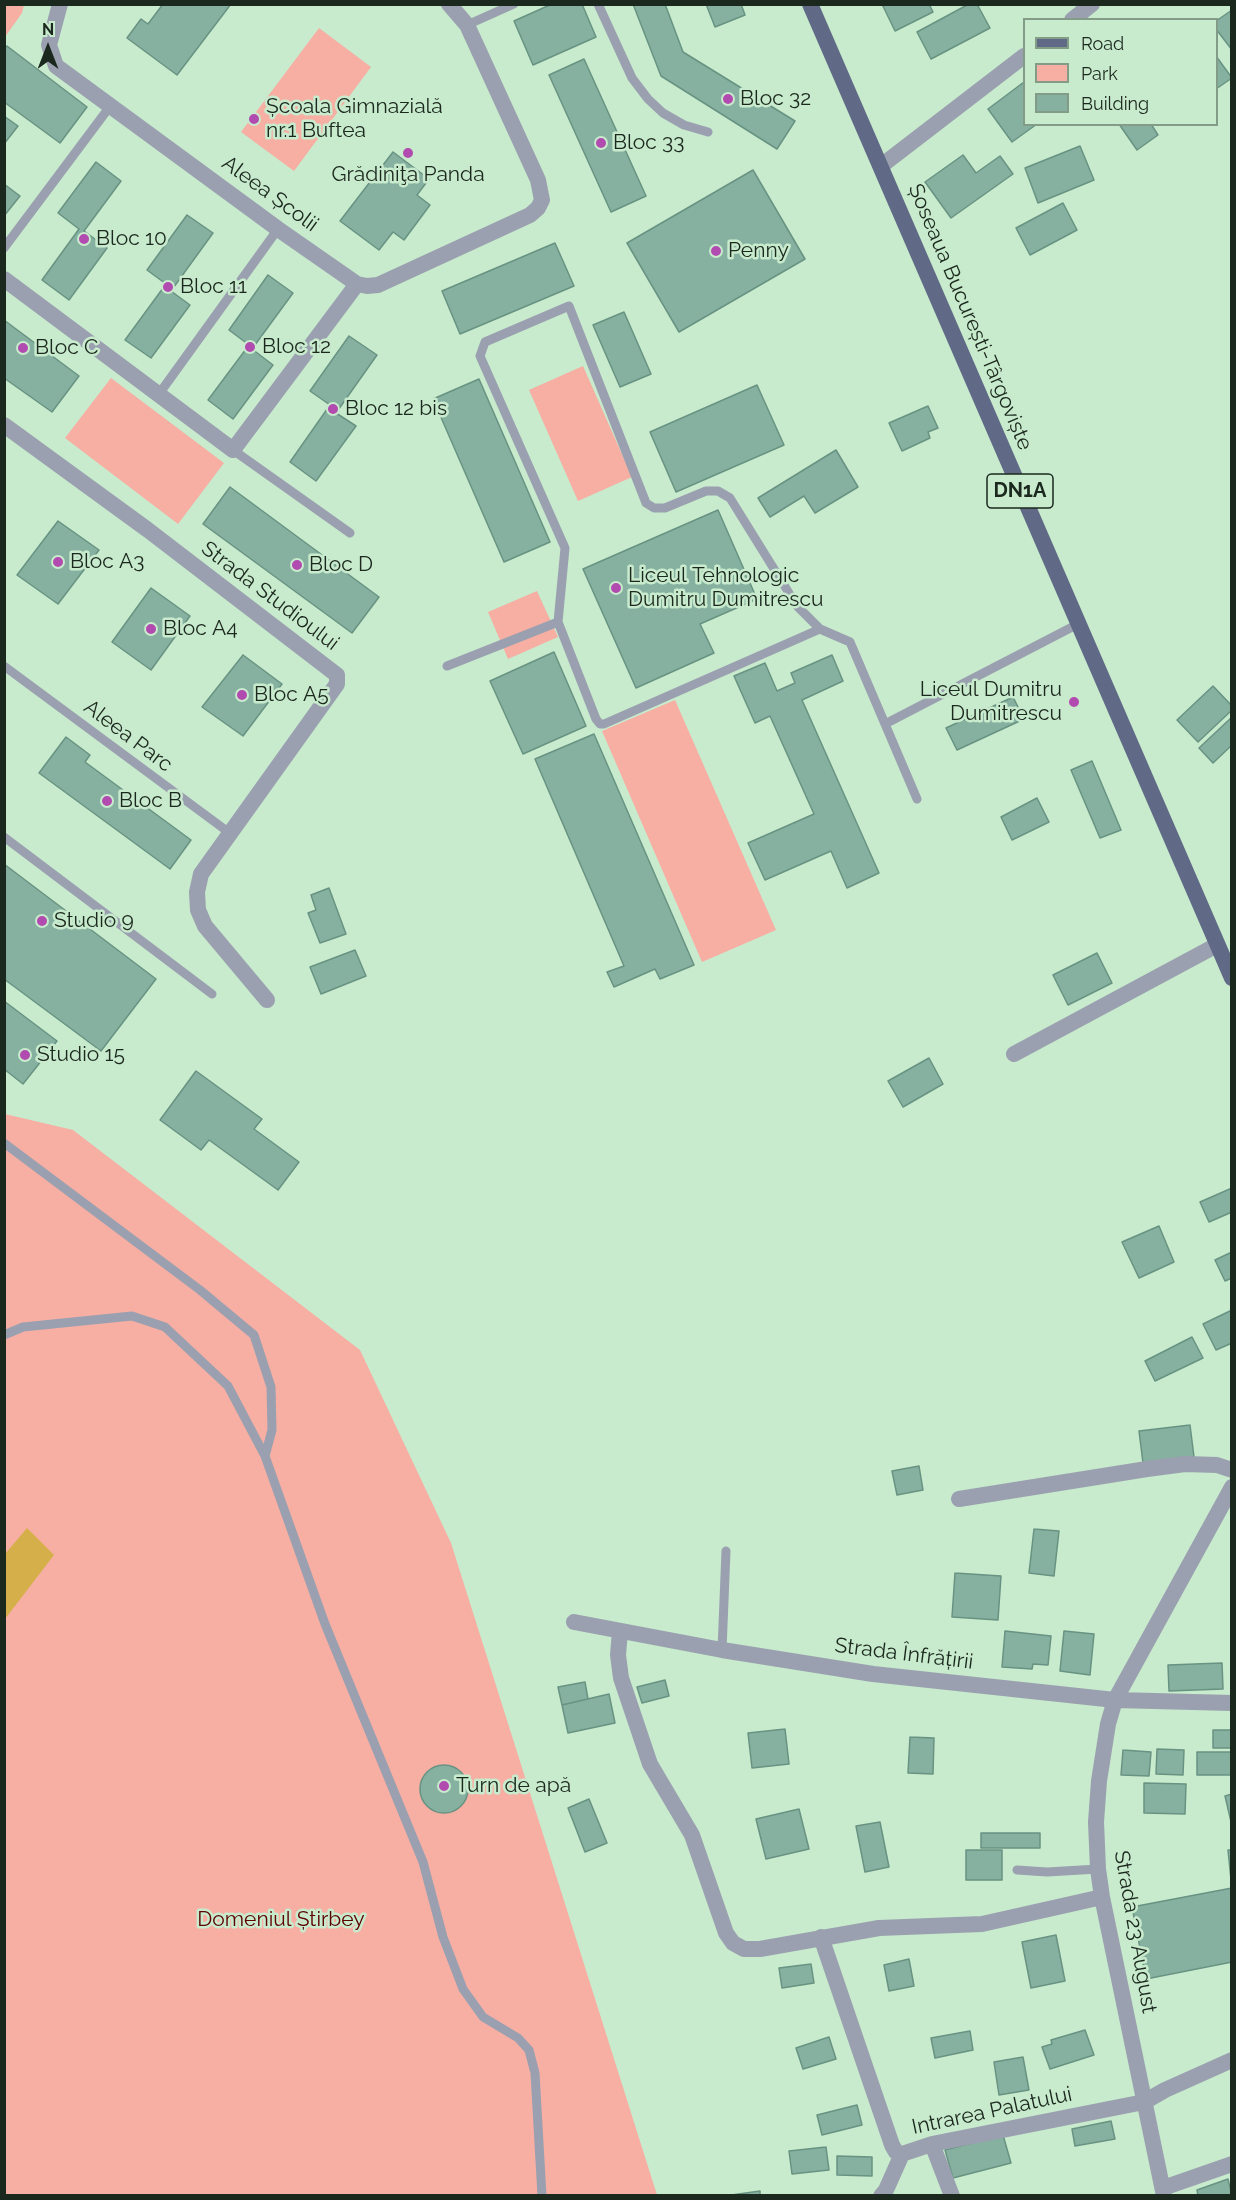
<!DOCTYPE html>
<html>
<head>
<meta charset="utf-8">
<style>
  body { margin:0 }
  #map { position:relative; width:1236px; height:2200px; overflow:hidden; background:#c8eacd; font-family:Raleway,sans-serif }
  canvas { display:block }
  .frame { position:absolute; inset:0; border:6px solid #1b281d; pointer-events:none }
  .legend { position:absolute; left:1023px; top:18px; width:195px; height:108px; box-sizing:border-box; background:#c8eacd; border:2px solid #839c87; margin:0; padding:8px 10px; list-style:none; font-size:18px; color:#1b281d }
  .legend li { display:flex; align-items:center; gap:12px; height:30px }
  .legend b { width:30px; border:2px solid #839c87 }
  .north { position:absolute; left:18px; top:18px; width:60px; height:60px; -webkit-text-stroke:4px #c8eacd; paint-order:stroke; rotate:0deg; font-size:16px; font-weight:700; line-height:24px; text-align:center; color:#1b281d }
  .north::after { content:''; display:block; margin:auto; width:21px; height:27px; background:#1b281d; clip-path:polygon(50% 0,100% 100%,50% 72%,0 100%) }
</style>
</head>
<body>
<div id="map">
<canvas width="1236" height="2200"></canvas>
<div class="frame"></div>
<ul class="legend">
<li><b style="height:8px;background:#606a86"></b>Road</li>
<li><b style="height:16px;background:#f7afa4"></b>Park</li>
<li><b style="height:16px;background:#86b1a0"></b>Building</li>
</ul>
<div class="north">N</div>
</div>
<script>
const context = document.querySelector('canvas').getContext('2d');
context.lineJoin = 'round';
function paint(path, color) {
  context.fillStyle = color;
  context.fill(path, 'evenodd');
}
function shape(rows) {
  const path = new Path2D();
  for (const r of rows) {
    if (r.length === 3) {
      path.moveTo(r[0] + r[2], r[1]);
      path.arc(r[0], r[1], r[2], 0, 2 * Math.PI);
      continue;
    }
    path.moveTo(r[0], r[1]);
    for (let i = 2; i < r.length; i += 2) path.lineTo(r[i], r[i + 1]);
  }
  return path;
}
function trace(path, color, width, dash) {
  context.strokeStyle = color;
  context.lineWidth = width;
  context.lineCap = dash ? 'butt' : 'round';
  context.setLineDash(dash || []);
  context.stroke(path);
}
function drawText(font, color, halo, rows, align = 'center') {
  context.font = font + ' Raleway,sans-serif';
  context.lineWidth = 5;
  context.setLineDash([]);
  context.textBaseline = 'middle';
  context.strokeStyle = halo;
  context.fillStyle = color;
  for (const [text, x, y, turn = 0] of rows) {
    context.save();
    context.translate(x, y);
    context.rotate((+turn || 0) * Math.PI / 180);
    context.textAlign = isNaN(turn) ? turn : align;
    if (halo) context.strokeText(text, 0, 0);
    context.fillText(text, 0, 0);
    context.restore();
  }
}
const green = shape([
  [5,4,24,5,22,13,5,37],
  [319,28,371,67,294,171,241,132],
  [583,366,632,477,578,501,529,390],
  [111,378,224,463,178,524,65,438],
  [537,591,558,637,508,659,488,612],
  [675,700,776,930,702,962,602,731],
  [5,1114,73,1130,360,1350,451,1543,657,2195,5,2196]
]);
const water = shape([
  [27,1528,54,1555,5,1619,5,1554]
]);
const building = shape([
  [163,4,231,4,177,75,127,38,141,19,148,24,163,4],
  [552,4,582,4,596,37,533,65,514,21,552,4],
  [633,4,665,4,683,52,795,121,777,149,661,76,633,4],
  [706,4,741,4,745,15,715,27,706,4],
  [882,4,929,4,933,12,895,31,882,4],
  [969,4,977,4,990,28,931,59,917,32,969,4],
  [1232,10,1232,50,1216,29,1216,21,1232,10],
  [7,46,87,107,60,143,4,102,4,49,7,46],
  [1216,56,1232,78,1216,89,1216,56],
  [584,59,646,196,611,212,549,75,584,59],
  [1024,82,1024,124,1037,124,1012,142,988,109,1024,82],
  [4,116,18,126,4,144,4,116],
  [1119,124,1151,124,1158,135,1137,150,1119,124],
  [1080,146,1094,180,1038,203,1025,168,1080,146],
  [393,152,429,179,417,195,430,205,404,240,393,232,379,250,340,221,393,152],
  [963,155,976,173,1000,156,1013,174,951,218,925,182,963,155],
  [96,162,121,181,84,231,107,248,69,300,42,280,79,229,58,213,96,162],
  [753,170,805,259,679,332,627,243,753,170],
  [4,184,20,196,4,216,4,184],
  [1063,203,1077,230,1030,255,1016,228,1063,203],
  [187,215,213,233,171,291,190,305,151,358,125,340,166,284,147,270,187,215],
  [555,243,574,286,460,334,442,291,555,243],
  [268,275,293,293,252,349,273,365,233,419,208,400,249,345,229,330,268,275],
  [624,312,651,374,620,387,593,325,624,312],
  [4,320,79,376,52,412,4,378,4,320],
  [349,336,377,355,336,413,356,426,316,481,290,462,330,405,310,391,349,336],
  [479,379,550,542,504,562,433,399,479,379],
  [757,385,784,445,676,492,650,432,757,385],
  [928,406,938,428,928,432,930,438,902,451,889,423,928,406],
  [836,450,858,487,815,513,804,496,770,517,758,498,836,450],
  [230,487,379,597,352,633,203,524,230,487],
  [718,510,757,599,700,624,714,653,636,688,583,569,718,510],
  [58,521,99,550,58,604,17,575,58,521],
  [151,588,190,616,151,670,112,642,151,588],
  [554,652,586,726,523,754,490,681,554,652],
  [243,655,282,684,243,736,202,707,243,655],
  [832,655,843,681,802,700,879,873,847,888,831,851,765,880,748,843,814,814,770,716,755,723,734,676,765,663,777,691,795,683,791,673,832,655],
  [1213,686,1232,706,1232,710,1198,742,1177,720,1213,686],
  [1013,697,1024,719,957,750,946,728,1013,697],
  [1232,717,1232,745,1213,763,1199,748,1232,717],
  [594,734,694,965,660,979,655,969,614,987,607,972,624,966,535,759,594,734],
  [66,737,90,755,85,762,191,840,170,869,39,773,66,737],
  [1092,761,1121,830,1100,838,1071,770,1092,761],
  [1037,798,1049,822,1012,840,1001,817,1037,798],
  [4,864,156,979,101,1051,4,979,4,864],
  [329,888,346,934,320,943,308,913,316,910,311,895,329,888],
  [355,950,366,976,321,994,310,967,355,950],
  [1097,953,1112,983,1068,1005,1053,975,1097,953],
  [4,1001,57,1041,23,1084,4,1069,4,1001],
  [929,1058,943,1084,903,1107,888,1081,929,1058],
  [196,1071,262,1119,254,1129,299,1162,278,1190,209,1140,201,1150,160,1120,196,1071],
  [1232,1188,1232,1212,1209,1222,1200,1202,1232,1188],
  [1159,1226,1174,1262,1139,1278,1122,1242,1159,1226],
  [1232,1252,1232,1278,1225,1281,1215,1260,1232,1252],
  [1232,1310,1232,1343,1216,1350,1203,1324,1232,1310],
  [1192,1337,1203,1358,1155,1381,1145,1361,1192,1337],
  [1190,1425,1194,1457,1143,1463,1139,1431,1190,1425],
  [919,1466,923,1490,897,1495,892,1471,919,1466],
  [1034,1529,1059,1531,1054,1576,1029,1573,1034,1529],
  [955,1573,1001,1576,998,1620,952,1617,955,1573],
  [1005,1631,1051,1636,1048,1665,1033,1664,1032,1669,1002,1667,1005,1631],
  [1064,1631,1094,1634,1090,1675,1060,1671,1064,1631],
  [1222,1663,1223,1689,1169,1691,1168,1665,1222,1663],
  [665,1680,669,1696,642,1703,637,1687,665,1680],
  [585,1682,588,1699,562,1705,558,1687,585,1682],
  [609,1694,615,1723,568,1733,562,1705,609,1694],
  [785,1729,789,1764,752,1768,748,1733,785,1729],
  [1213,1730,1232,1730,1232,1748,1213,1748,1213,1730],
  [910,1737,934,1738,933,1774,908,1773,910,1737],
  [1157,1749,1184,1750,1183,1775,1156,1774,1157,1749],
  [1123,1750,1151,1752,1149,1776,1121,1775,1123,1750],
  [1197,1752,1232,1752,1232,1775,1197,1775,1197,1752],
  [444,1789,24],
  [1144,1783,1186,1784,1185,1814,1144,1813,1144,1783],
  [1232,1794,1232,1826,1225,1796,1232,1794],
  [589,1799,607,1843,585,1852,568,1808,589,1799],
  [799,1809,809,1849,766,1859,756,1819,799,1809],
  [880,1822,889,1867,865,1872,856,1826,880,1822],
  [981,1833,1040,1833,1040,1848,981,1848,981,1833],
  [966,1850,1002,1850,1002,1880,966,1880,966,1850],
  [1228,1850,1232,1850,1232,1880,1231,1880,1228,1850],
  [1232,1888,1232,1962,1146,1979,1132,1907,1232,1888],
  [1056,1935,1065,1981,1031,1988,1022,1942,1056,1935],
  [909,1959,914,1986,889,1991,884,1965,909,1959],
  [811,1964,814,1983,782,1988,779,1968,811,1964],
  [1085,2030,1094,2055,1050,2069,1042,2047,1052,2044,1051,2040,1085,2030],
  [970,2031,973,2050,935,2058,931,2038,970,2031],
  [829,2037,836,2059,803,2069,796,2048,829,2037],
  [1023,2057,1029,2090,999,2095,994,2062,1023,2057],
  [857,2105,862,2125,822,2135,817,2115,857,2105],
  [1111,2121,1115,2139,1075,2146,1072,2129,1111,2121],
  [1003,2135,1011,2163,953,2178,945,2150,1003,2135],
  [826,2147,829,2170,792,2174,789,2151,826,2147],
  [837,2156,872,2157,872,2176,837,2175,837,2156],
  [1228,2179,1232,2196,1198,2196,1197,2190,1228,2179],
  [760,2191,760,2196,724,2196,760,2191]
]);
const service = shape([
  [598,4,632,78,648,99,663,113,684,125,708,132],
  [467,25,514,4],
  [4,248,111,105],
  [159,394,278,229],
  [233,450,350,533],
  [820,629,604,724,600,724,596,719,558,622,565,548,480,356,485,342,569,306,646,503,654,508,665,508,706,491,718,491,730,498,797,606,820,629,850,642,917,799],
  [4,666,231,834],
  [447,666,558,622],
  [885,724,1078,624],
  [4,837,212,994],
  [4,1143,200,1290,254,1335,271,1387,272,1430,265,1456],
  [4,1335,23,1327,132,1316,165,1327,228,1386,265,1456,325,1624,423,1862,443,1937,463,1989,483,2017,518,2038,529,2050,535,2073,542,2196],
  [722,1650,726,1551],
  [1017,1870,1047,1872,1098,1869]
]);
const minor = shape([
  [60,4,49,45,56,66,278,229,357,284,367,286,378,285,530,215,538,208,542,200,538,180,467,25,449,4],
  [1072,20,1092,4],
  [881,166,1024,56],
  [4,279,233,450,357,284],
  [4,425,148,530,337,675,337,684,201,874,197,892,198,910,205,926,267,1000],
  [1014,1054,1217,945],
  [959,1499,1147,1469,1185,1464,1217,1465,1232,1470],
  [574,1622,722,1650,873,1674,1115,1700,1232,1703],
  [620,1631,618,1655,621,1678,650,1764,692,1835,726,1933,733,1943,744,1949,760,1949,879,1928,982,1924,1102,1897],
  [821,1937,892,2145,896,2152,902,2154,932,2144,1144,2102,1165,2090,1232,2060],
  [932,2144,952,2196],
  [1163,2188,1232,2164],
  [881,2196,886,2190,902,2154],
  [1164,2196,1102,1897,1098,1869,1096,1822,1099,1781,1108,1724,1115,1700,1232,1487]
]);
const primary = shape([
  [810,4,1232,978]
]);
const markers = [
  [728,99,6,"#b24baf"],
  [254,119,6,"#b24baf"],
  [601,143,6,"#b24baf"],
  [408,153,6,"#b24baf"],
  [84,239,6,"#b24baf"],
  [716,251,6,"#b24baf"],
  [168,287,6,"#b24baf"],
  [250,347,6,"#b24baf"],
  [23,348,6,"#b24baf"],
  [333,409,6,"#b24baf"],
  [58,562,6,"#b24baf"],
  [297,565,6,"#b24baf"],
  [616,588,6,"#b24baf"],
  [151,629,6,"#b24baf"],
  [242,695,6,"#b24baf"],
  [1074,702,6,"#b24baf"],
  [107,801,6,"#b24baf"],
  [42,921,6,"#b24baf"],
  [25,1055,6,"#b24baf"],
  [444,1786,6,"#b24baf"]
];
const shields = [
  [1020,491,66]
];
const shieldNames = [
  ["DN1A",1020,491]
];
const poiNames = [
  ["Bloc 32",740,99],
  ["Școala Gimnazială",266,107],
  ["nr.1 Buftea",266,131],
  ["Bloc 33",613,143],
  ["Grădiniţa Panda",408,175,"center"],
  ["Bloc 10",96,239],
  ["Penny",728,251],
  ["Bloc 11",180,287],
  ["Bloc 12",262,347],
  ["Bloc C",35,348],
  ["Bloc 12 bis",345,409],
  ["Bloc A3",70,562],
  ["Bloc D",309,565],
  ["Liceul Tehnologic",628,576],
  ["Dumitru Dumitrescu",628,600],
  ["Bloc A4",163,629],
  ["Liceul Dumitru",1062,690,"right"],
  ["Dumitrescu",1062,714,"right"],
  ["Bloc A5",254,695],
  ["Bloc B",119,801],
  ["Studio 9",54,921],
  ["Studio 15",37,1055],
  ["Turn de apă",456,1786]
];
const streetNames = [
  ["Aleea Școlii",270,194,36],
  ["Șoseaua București-Târgoviște",970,317,67],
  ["Strada Studioului",270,596,37],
  ["Aleea Parc",128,736,37],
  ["Strada Înfrățirii",904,1654,7],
  ["Strada 23 August",1135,1932,80],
  ["Intrarea Palatului",992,2111,-12]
];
const parkNames = [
  ["Domeniul Știrbey",281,1920]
];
paint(green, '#f7afa4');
paint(water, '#d4af4a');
paint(building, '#86b1a0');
trace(building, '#689382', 1.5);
trace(service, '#9aa0af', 9);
trace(minor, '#9aa0af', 16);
trace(primary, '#606a86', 16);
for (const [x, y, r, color] of markers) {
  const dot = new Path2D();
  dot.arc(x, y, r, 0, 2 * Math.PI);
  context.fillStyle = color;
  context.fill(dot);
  trace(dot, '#c8eacd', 2);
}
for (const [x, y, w] of shields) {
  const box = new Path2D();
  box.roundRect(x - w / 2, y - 17, w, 34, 4.5);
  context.fillStyle = '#c8eacd';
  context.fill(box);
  trace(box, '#1b281d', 1.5);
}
drawText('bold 20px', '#1b281d', null, shieldNames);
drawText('21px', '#1b281d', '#c8eacd', poiNames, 'left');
drawText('21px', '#1b281d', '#c8eacd', streetNames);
drawText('21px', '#5d0000', '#c8eacd', parkNames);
</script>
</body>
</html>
